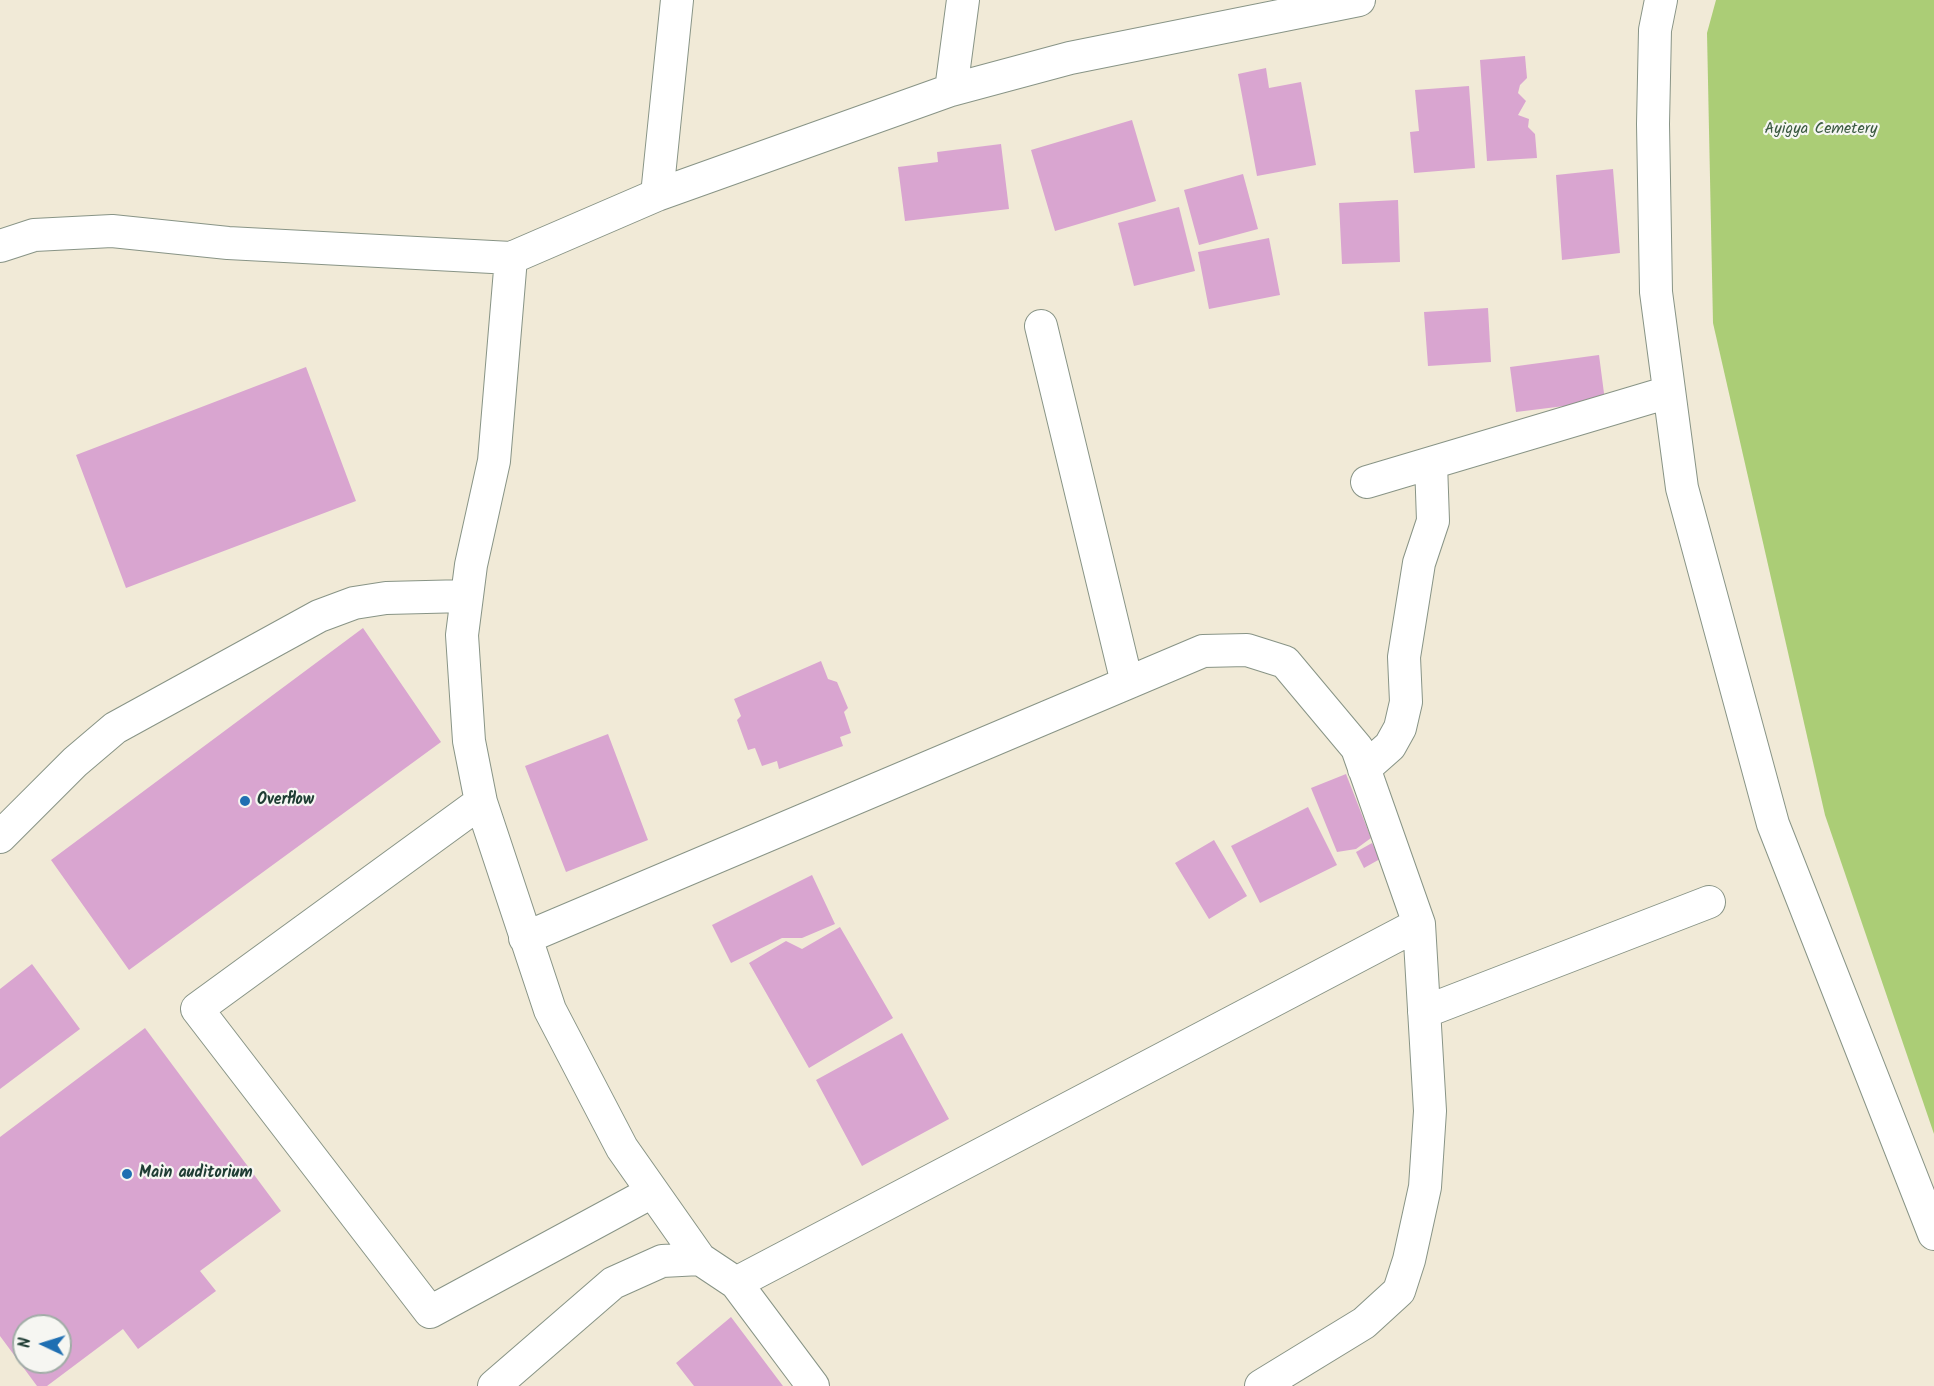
<!DOCTYPE html>
<html>
<head>
<meta charset="utf-8">
<style>
  body { margin:0 }
  #map { position:relative; width:1934px; height:1386px; overflow:hidden; background:#f1ead7; font-family:Kalam,sans-serif }
  canvas { display:block }
  .north { position:absolute; left:12px; top:1314px; width:60px; height:60px; box-sizing:border-box; background:#f6f6f2; border:2px solid #a0aca6; border-radius:50%; rotate:274deg; font-size:16px; font-weight:700; line-height:24px; text-align:center; color:#1f3d34 }
  .north::after { content:''; display:block; margin:auto; width:21px; height:27px; background:#1f6fb2; clip-path:polygon(50% 0,100% 100%,50% 72%,0 100%) }
</style>
</head>
<body>
<div id="map">
<canvas width="1934" height="1386"></canvas>
<div class="north">N</div>
</div>
<script>
const context = document.querySelector('canvas').getContext('2d');
context.lineJoin = 'round';
function paint(path, color) {
  context.fillStyle = color;
  context.fill(path, 'evenodd');
}
function shape(rows) {
  const path = new Path2D();
  for (const r of rows) {
    path.moveTo(r[0], r[1]);
    for (let i = 2; i < r.length; i += 2) path.lineTo(r[i], r[i + 1]);
  }
  return path;
}
function trace(path, color, width, dash) {
  context.strokeStyle = color;
  context.lineWidth = width;
  context.lineCap = dash ? 'butt' : 'round';
  context.setLineDash(dash || []);
  context.stroke(path);
}
function drawText(font, color, halo, rows, align = 'center') {
  context.font = font + ' Kalam,sans-serif';
  context.lineWidth = 4.5;
  context.setLineDash([]);
  context.textBaseline = 'middle';
  context.strokeStyle = halo;
  context.fillStyle = color;
  for (const [text, x, y, turn = 0] of rows) {
    context.save();
    context.translate(x, y);
    context.rotate((+turn || 0) * Math.PI / 180);
    context.textAlign = isNaN(turn) ? turn : align;
    if (halo) context.strokeText(text, 0, 0);
    context.fillText(text, 0, 0);
    context.restore();
  }
}
const green = shape([
  [1716,0,1934,0,1934,1134,1825,815,1713,323,1707,33]
]);
const building = shape([
  [1525,56,1527,78,1520,85,1518,93,1526,101,1518,115,1529,119,1528,127,1535,134,1537,158,1487,161,1480,60],
  [1266,68,1269,88,1301,82,1316,165,1257,176,1238,74],
  [1469,86,1475,168,1414,173,1410,132,1419,131,1415,90],
  [1132,120,1156,201,1055,231,1031,150],
  [1001,144,1009,209,905,221,898,167,938,162,937,152],
  [1613,169,1620,253,1562,260,1556,175],
  [1243,174,1258,229,1199,245,1184,190],
  [1398,200,1400,262,1342,264,1339,203],
  [1179,207,1195,271,1134,286,1118,223],
  [1269,238,1280,295,1209,309,1198,252],
  [1488,308,1491,362,1428,366,1424,312],
  [1599,355,1605,401,1516,412,1510,367],
  [306,367,356,501,126,588,76,455],
  [363,628,441,742,129,970,51,860],
  [821,661,828,679,837,682,848,708,844,712,851,733,840,737,843,746,779,769,777,761,762,766,755,748,748,750,737,720,741,716,734,699],
  [608,734,648,840,566,872,525,766],
  [1346,774,1371,838,1356,849,1337,852,1311,788],
  [1308,807,1337,865,1260,903,1231,846],
  [1214,840,1247,896,1209,919,1175,863],
  [1372,843,1380,859,1364,868,1356,852],
  [812,875,835,924,802,938,782,938,731,963,712,925],
  [840,927,893,1018,809,1068,749,963,786,941,802,949],
  [32,964,80,1029,0,1089,0,989],
  [145,1028,281,1211,200,1271,216,1291,138,1349,123,1329,47,1386,37,1386,0,1336,0,1137],
  [24,1326,60,1326,60,1362,24,1362],
  [902,1033,949,1119,862,1166,816,1080],
  [731,1317,783,1386,694,1386,676,1363]
]);
const minor = shape([
  [1661,0,1655,30,1653,124,1656,292,1682,488,1773,824,1934,1234],
  [951,90,963,0],
  [657,195,677,0],
  [0,246,34,235,112,231,228,243,511,258,657,195,951,90,1070,58,1359,0],
  [511,258,494,461,471,565,462,635,469,741,481,802,550,1010,622,1148,700,1259],
  [1041,326,1127,683],
  [1367,482,1669,392],
  [1364,769,1390,746,1400,728,1406,702,1404,657,1419,563,1433,521,1431,463],
  [481,802,197,1009,430,1312,652,1192],
  [0,837,75,762,115,728,319,616,354,603,386,598,466,596],
  [525,938,1203,651,1247,650,1285,662,1357,748,1419,924,1430,1111,1425,1187,1409,1260,1399,1291,1364,1323,1261,1386],
  [1424,1012,1709,902],
  [736,1283,1419,924],
  [494,1386,613,1283,662,1261,700,1259,736,1283,813,1386]
]);
const markers = [
  [245,801,6,"#1f6fb2"],
  [127,1174,6,"#1f6fb2"]
];
const parkNames = [
  ["Ayigya Cemetery",1821,130]
];
const poiNames = [
  ["Overflow",257,801],
  ["Main auditorium",139,1174]
];
paint(green, '#abcd76');
paint(building, '#d9a5d0');
trace(minor, '#889486', 34);
trace(minor, '#fff', 32);
for (const [x, y, r, color] of markers) {
  const dot = new Path2D();
  dot.arc(x, y, r, 0, 2 * Math.PI);
  context.fillStyle = color;
  context.fill(dot);
  trace(dot, '#f6f6f2', 2);
}
drawText('16px', '#3b5a41', '#f6f6f2', parkNames);
drawText('bold 16px', '#1f3d34', '#f6f6f2', poiNames, 'left');
</script>
</body>
</html>
